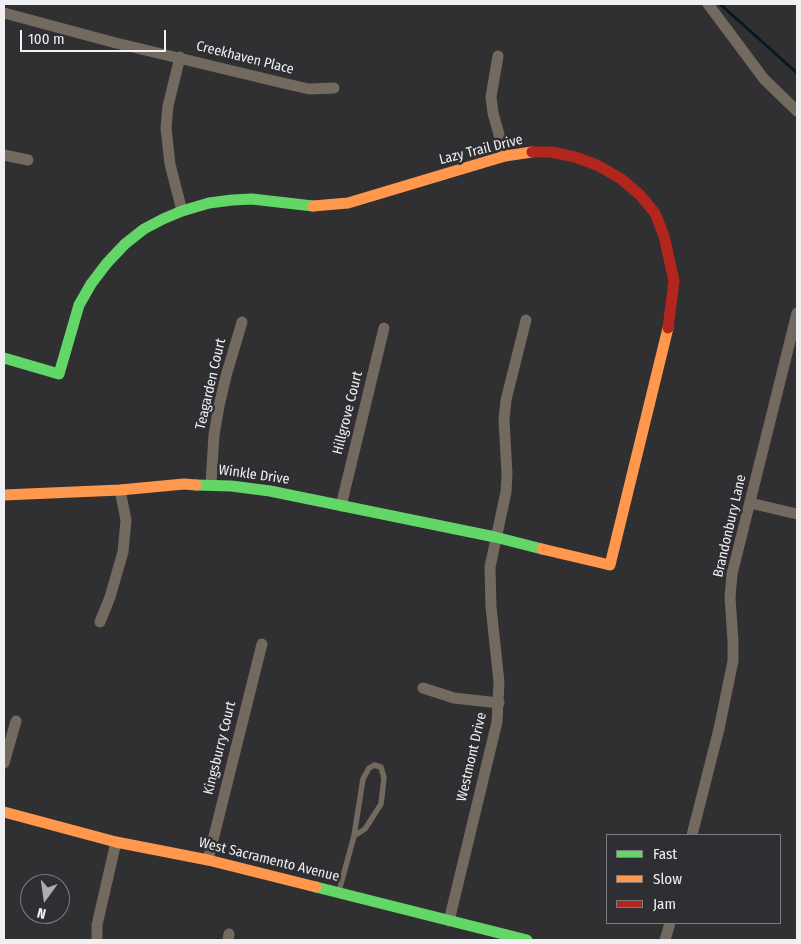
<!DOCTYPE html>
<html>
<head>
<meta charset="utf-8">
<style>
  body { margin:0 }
  #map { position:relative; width:801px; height:944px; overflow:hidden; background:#302f32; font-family:"Fira Sans Condensed",sans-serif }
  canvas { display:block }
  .frame { position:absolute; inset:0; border:5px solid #f0f0f3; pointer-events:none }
  .legend { position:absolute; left:606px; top:834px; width:175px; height:90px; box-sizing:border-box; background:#2f2e33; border:1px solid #7c7c80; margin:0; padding:6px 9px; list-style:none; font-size:15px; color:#f0f0f3 }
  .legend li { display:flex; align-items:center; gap:10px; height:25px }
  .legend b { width:25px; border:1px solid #7c7c80 }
  .north { position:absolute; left:20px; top:874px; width:50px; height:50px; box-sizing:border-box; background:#2f2e33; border:1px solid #7c7c80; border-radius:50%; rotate:194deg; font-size:14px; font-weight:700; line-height:20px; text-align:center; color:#f0f0f3 }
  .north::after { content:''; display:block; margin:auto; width:18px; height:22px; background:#adacaf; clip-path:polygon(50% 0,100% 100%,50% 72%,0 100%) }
  .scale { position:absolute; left:20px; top:30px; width:146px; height:22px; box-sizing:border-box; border:2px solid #f0f0f3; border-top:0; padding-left:6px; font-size:15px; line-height:18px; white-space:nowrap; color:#f0f0f3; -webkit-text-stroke:4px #2f2e33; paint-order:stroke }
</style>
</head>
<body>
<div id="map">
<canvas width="801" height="944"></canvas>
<div class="frame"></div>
<ul class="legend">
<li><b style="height:6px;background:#63d668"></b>Fast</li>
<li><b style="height:6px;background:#ff974d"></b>Slow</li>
<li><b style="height:6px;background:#b3261e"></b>Jam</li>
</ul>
<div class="north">N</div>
<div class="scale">100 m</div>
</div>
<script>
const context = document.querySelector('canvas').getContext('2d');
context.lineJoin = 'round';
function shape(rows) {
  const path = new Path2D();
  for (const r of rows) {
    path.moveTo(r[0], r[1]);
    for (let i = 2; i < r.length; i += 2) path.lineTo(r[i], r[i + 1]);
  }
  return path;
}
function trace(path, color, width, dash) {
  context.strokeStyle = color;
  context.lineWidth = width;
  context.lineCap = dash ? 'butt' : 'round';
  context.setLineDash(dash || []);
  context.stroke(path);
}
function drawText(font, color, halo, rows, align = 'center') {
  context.font = font + ' "Fira Sans Condensed",sans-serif';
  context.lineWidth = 5;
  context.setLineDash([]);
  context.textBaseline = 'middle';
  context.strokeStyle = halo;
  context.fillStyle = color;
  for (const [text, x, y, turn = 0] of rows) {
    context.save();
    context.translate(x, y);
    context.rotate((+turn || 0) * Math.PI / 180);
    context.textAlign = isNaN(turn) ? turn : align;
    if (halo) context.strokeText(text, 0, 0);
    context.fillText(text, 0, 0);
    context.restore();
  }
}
const stream = shape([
  [720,4,797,73]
]);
const lane = shape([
  [339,891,354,836,363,779,369,768,374,765,381,767,384,778,381,804,365,829,354,836]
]);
const street = shape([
  [708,4,764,79,797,111],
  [4,13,116,43,287,84,309,89,334,88],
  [498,56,491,97,493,113,505,156],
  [180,57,168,106,166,128,170,164,182,211],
  [4,155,28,160],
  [211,484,214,435,219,406,226,376,242,322],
  [750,503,797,514],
  [341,506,384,328],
  [100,622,110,597,123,552,126,520,120,490],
  [423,688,454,698,499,703],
  [4,763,16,721],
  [692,835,719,729,733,661,733,641,730,597,732,574,797,313],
  [208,860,262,644],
  [449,921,497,722,499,682,491,607,490,567,506,492,507,474,504,420,506,400,526,320],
  [97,940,97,925,116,842],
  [228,940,229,934],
  [665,940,670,923]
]);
const fast = shape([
  [4,358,59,374,79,305,91,284,107,263,125,244,144,229,163,219,182,211,209,203,232,200,252,199,313,206],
  [196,485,231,486,270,491,495,537,542,549],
  [316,887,527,940]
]);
const slow = shape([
  [313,206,348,203,505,156,532,152],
  [4,495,120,490,184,484,196,485],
  [542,549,610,565,668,328],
  [4,812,116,842,208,860,316,887]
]);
const jam = shape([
  [532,152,551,152,575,157,597,165,620,178,640,195,655,213,664,236,674,281,668,328]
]);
const streetNames = [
  ["Creekhaven Place",245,58,14],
  ["Lazy Trail Drive",481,150,-14],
  ["Teagarden Court",211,384,-77],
  ["Hillgrove Court",348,413,-76],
  ["Winkle Drive",254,475,8],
  ["Brandonbury Lane",730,526,-77],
  ["Kingsburry Court",220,748,-76],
  ["Westmont Drive",472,757,-77],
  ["West Sacramento Avenue",269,860,14]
];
trace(stream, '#071822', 3);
trace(lane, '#72695f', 5.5);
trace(street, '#72695f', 11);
trace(fast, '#63d668', 11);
trace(slow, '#ff974d', 11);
trace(jam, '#b3261e', 11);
drawText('14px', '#f0f0f3', '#2f2e33', streetNames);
</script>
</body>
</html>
